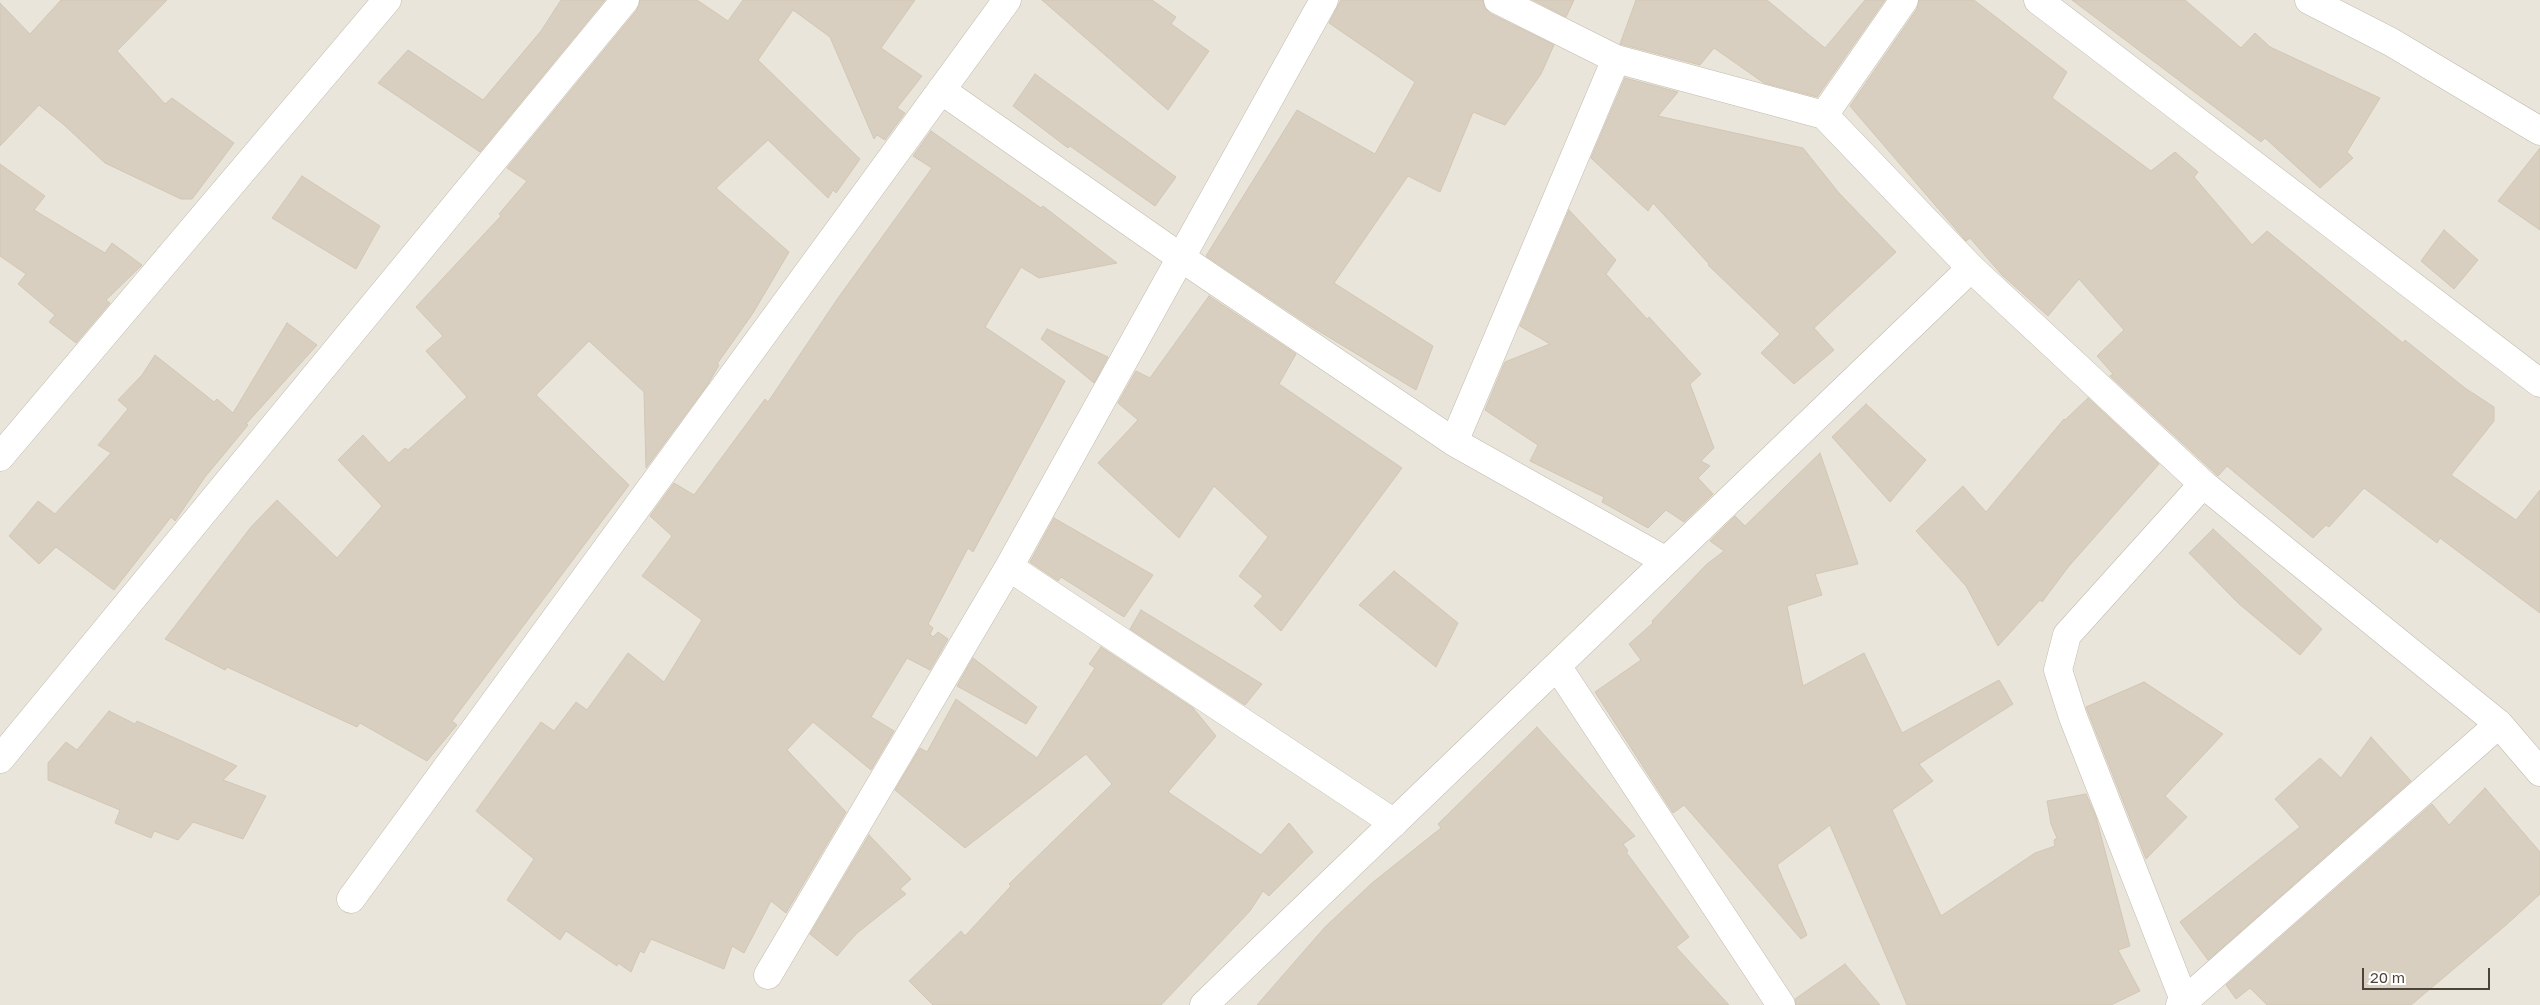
<!DOCTYPE html>
<html>
<head>
<meta charset="utf-8">
<style>
  body { margin:0 }
  #map { position:relative; width:2540px; height:1005px; overflow:hidden; background:#f6f3ec; font-family:"Golos Text",sans-serif }
  canvas { display:block }
  .scale { position:absolute; left:2362px; top:968px; width:128px; height:22px; box-sizing:border-box; border:2px solid #4b4439; border-top:0; padding-left:6px; font-size:15px; line-height:18px; white-space:nowrap; color:#4b4439; -webkit-text-stroke:4px #fff; paint-order:stroke }
</style>
</head>
<body>
<div id="map">
<canvas width="2540" height="1005"></canvas>
<div class="scale">20 m</div>
</div>
<script>
const context = document.querySelector('canvas').getContext('2d');
context.lineJoin = 'round';
function paint(path, color) {
  context.fillStyle = color;
  context.fill(path, 'evenodd');
}
function shape(rows) {
  const path = new Path2D();
  for (const r of rows) {
    path.moveTo(r[0], r[1]);
    for (let i = 2; i < r.length; i += 2) path.lineTo(r[i], r[i + 1]);
  }
  return path;
}
function trace(path, color, width, dash) {
  context.strokeStyle = color;
  context.lineWidth = width;
  context.lineCap = dash ? 'butt' : 'round';
  context.setLineDash(dash || []);
  context.stroke(path);
}
const residential = shape([
  [0,0,2540,0,2540,1005,0,1005]
]);
const building = shape([
  [61,0,167,0,117,51,165,104,172,98,234,143,192,199,181,199,105,163,63,124,39,105,0,146,0,3,30,34,61,0],
  [561,0,605,0,480,152,378,83,408,50,483,100,541,31,561,0],
  [640,0,697,0,728,21,743,0,915,0,881,48,922,76,897,108,905,113,885,140,877,135,874,139,830,37,793,10,758,60,860,159,836,193,833,190,828,198,768,140,716,188,789,252,753,313,717,364,719,365,708,384,646,468,644,392,589,341,536,395,629,485,452,721,457,725,427,761,360,723,357,727,227,667,225,670,165,639,251,527,277,500,337,558,382,506,338,460,363,435,389,463,405,448,408,450,467,397,426,351,443,336,416,307,501,216,499,214,527,181,507,168,637,10,640,0],
  [1042,0,1152,0,1176,17,1171,24,1209,51,1168,110,1042,0],
  [1341,0,1483,0,1485,8,1491,14,1554,45,1541,74,1505,125,1473,112,1440,192,1408,176,1334,283,1433,346,1416,390,1312,327,1206,256,1297,110,1375,154,1415,82,1329,23,1341,0],
  [1533,0,1574,0,1566,17,1533,0],
  [1636,0,1767,0,1825,48,1865,0,1885,0,1817,97,1764,83,1714,48,1700,65,1620,44,1636,0],
  [1919,0,1974,0,2067,72,2052,98,2151,171,2175,152,2198,172,2194,177,2252,245,2267,231,2403,343,2405,340,2465,388,2494,407,2494,421,2451,475,2516,520,2540,490,2540,613,2440,538,2437,543,2364,488,2329,527,2326,525,2313,538,2227,466,2218,476,2110,376,2113,374,2097,356,2124,330,2079,279,2048,316,2002,275,1970,238,1966,241,1850,106,1917,9,1919,0],
  [2072,0,2185,0,2241,48,2255,33,2270,47,2380,98,2347,152,2353,158,2320,188,2265,138,2261,142,2072,0],
  [1035,74,1176,177,1155,206,1070,146,1068,148,1013,106,1035,74],
  [1625,78,1678,92,1658,116,1803,148,1839,193,1896,252,1814,328,1834,350,1794,384,1761,353,1780,334,1708,265,1709,264,1653,203,1648,211,1591,158,1625,78],
  [931,131,1041,208,1043,206,1117,263,1039,278,1021,267,985,327,1065,381,973,552,968,548,928,624,933,628,930,634,933,637,938,632,948,639,930,670,907,658,871,717,894,731,871,770,813,722,787,750,846,812,786,913,771,901,744,953,732,946,724,969,651,939,644,953,640,951,631,972,618,963,617,966,566,931,560,940,507,900,534,859,476,811,541,722,554,731,576,702,587,710,628,653,664,682,702,620,642,576,672,536,650,516,674,483,694,495,765,399,768,402,838,298,932,168,913,156,931,131],
  [2540,148,2540,230,2498,201,2540,148],
  [0,164,45,196,34,210,105,253,112,243,142,265,106,300,110,303,76,343,49,322,55,315,18,284,26,274,0,256,0,164],
  [302,176,380,226,356,269,272,218,302,176],
  [1569,210,1616,260,1606,274,1647,319,1649,317,1701,374,1690,384,1714,448,1701,461,1710,466,1698,478,1713,494,1684,522,1666,510,1648,528,1602,502,1604,497,1530,461,1538,445,1485,410,1505,362,1550,344,1520,326,1569,210],
  [2444,230,2478,260,2454,289,2421,261,2444,230],
  [1209,296,1296,354,1279,384,1402,468,1281,631,1254,606,1263,596,1239,576,1268,537,1214,486,1179,538,1098,463,1138,420,1118,403,1136,371,1150,378,1209,296],
  [287,323,317,345,246,424,245,423,248,425,205,477,175,521,171,517,114,590,56,547,39,564,9,536,38,501,55,514,111,453,98,445,128,409,118,400,142,375,155,355,214,402,217,399,233,413,287,323],
  [1047,329,1108,357,1094,383,1041,339,1047,329],
  [2088,398,2159,464,2069,566,2042,602,2040,600,1998,646,1966,586,1916,531,1963,486,1986,512,2064,419,2065,420,2088,398],
  [1866,404,1926,460,1890,502,1832,437,1866,404],
  [1820,453,1858,564,1815,574,1822,595,1787,606,1803,686,1864,653,1902,733,1999,680,2013,704,1919,764,1933,781,1892,810,1941,916,2035,853,2055,846,2054,840,2057,838,2051,824,2047,801,2086,794,2096,817,2130,946,2118,950,2140,991,2111,1005,1907,1005,1830,825,1777,865,1807,935,1801,939,1684,805,1673,813,1595,692,1641,660,1629,644,1653,623,1652,621,1707,564,1724,551,1710,541,1735,516,1745,526,1820,453],
  [1054,518,1153,575,1124,617,1061,577,1058,581,1030,562,1054,518],
  [2213,529,2322,629,2300,655,2238,603,2189,553,2213,529],
  [1394,571,1458,623,1436,667,1359,605,1394,571],
  [1141,610,1262,684,1245,705,1130,629,1141,610],
  [1101,647,1193,708,1216,736,1168,792,1261,855,1289,823,1313,852,1269,896,1263,891,1250,911,1161,1005,933,1005,909,981,961,931,965,936,1011,886,1009,884,1112,784,1086,754,965,848,895,790,920,748,927,752,956,699,1037,758,1095,668,1089,664,1101,647],
  [973,658,1037,707,1026,724,957,686,973,658],
  [2144,682,2223,734,2165,796,2187,817,2146,859,2086,707,2144,682],
  [109,711,135,724,137,721,237,766,223,780,266,796,243,839,193,822,178,840,154,831,151,838,115,823,120,810,48,780,48,763,66,742,77,750,109,711],
  [1537,727,1635,836,1623,844,1628,851,1626,852,1689,937,1676,947,1729,1005,1257,1005,1325,927,1372,883,1441,828,1438,824,1537,727],
  [2371,737,2411,781,2208,960,2180,922,2300,827,2275,799,2320,758,2341,778,2371,737],
  [2485,788,2540,852,2540,894,2506,925,2411,1005,2267,1005,2250,988,2236,999,2226,985,2432,804,2449,825,2485,788],
  [869,835,911,879,900,889,906,894,856,934,837,956,810,934,869,835],
  [1845,964,1880,1005,1796,1005,1795,999,1845,964]
]);
const minor = shape([
  [1498,0,1616,59,1824,115,1971,268,2203,484,2499,724,2540,772],
  [2038,0,2540,383],
  [2309,0,2391,42,2540,131],
  [941,90,1180,257,1454,442,1666,561],
  [1824,115,1904,0],
  [1454,442,1616,59],
  [0,457,387,0],
  [1009,567,1394,823],
  [1557,666,1781,1005],
  [0,759,625,0],
  [351,899,1007,0],
  [768,975,1009,567,1324,0],
  [1204,1005,1971,268],
  [2180,1005,2499,724],
  [2186,1005,2073,717,2058,670,2067,635,2203,484]
]);
paint(residential, '#eae5da');
paint(building, '#d8cfc1');
trace(building, '#d3c7b4', 1);
trace(minor, '#c2bbae', 29);
trace(minor, '#fff', 28);
</script>
</body>
</html>
